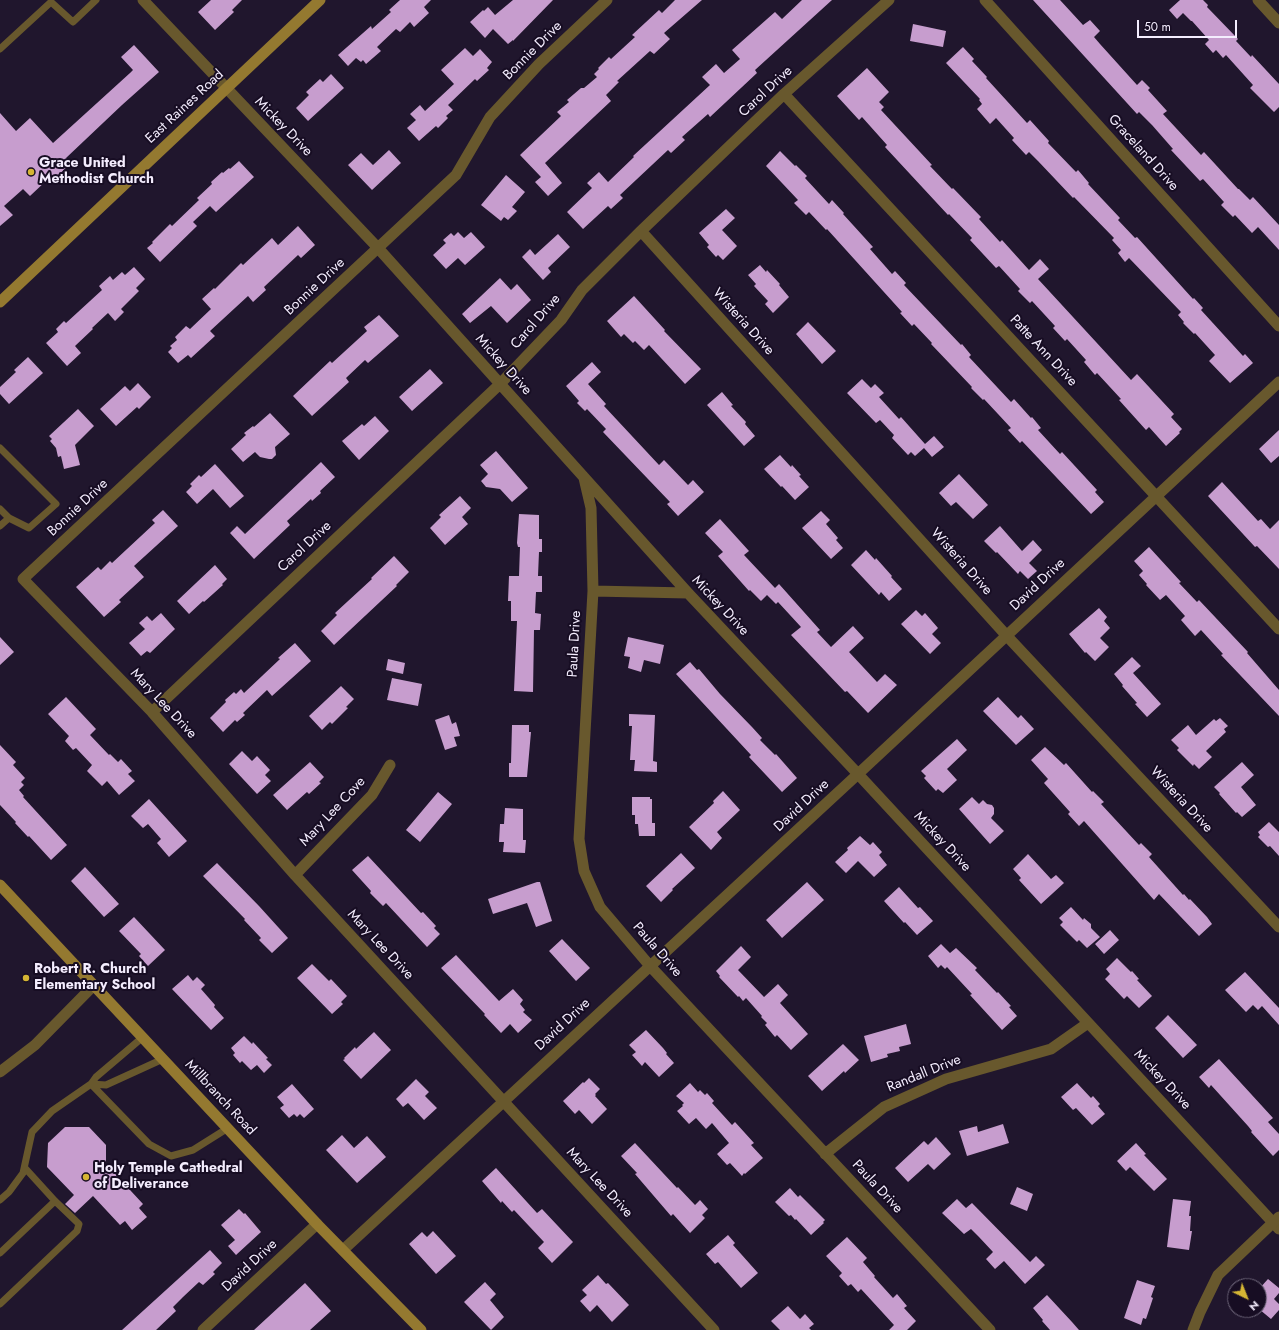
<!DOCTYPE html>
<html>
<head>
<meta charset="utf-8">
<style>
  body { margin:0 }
  #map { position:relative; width:1279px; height:1330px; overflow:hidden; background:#20162d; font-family:Jost,sans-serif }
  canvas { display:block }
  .north { position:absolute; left:1227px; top:1278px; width:40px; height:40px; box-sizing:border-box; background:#170d23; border:1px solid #6f677b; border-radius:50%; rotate:137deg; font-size:11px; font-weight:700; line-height:16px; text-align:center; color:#f4edfe }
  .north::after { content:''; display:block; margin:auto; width:14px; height:18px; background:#d5b534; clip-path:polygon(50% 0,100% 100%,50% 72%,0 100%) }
  .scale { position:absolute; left:1137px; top:20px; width:100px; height:18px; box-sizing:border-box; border:2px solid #f4edfe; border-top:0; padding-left:5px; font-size:12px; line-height:14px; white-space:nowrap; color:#f4edfe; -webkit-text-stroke:3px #170d23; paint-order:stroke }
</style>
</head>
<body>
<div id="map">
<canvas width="1279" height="1330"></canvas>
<div class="north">N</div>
<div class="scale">50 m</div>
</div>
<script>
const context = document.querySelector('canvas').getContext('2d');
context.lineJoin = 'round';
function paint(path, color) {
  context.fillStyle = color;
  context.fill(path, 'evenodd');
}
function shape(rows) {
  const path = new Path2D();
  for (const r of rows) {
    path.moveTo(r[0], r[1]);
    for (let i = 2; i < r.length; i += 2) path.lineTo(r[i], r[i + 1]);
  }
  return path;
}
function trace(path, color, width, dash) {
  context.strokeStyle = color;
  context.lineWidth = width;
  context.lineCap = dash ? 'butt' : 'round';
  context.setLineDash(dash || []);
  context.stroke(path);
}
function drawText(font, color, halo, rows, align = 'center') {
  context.font = font + ' Jost,sans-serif';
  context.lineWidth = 4;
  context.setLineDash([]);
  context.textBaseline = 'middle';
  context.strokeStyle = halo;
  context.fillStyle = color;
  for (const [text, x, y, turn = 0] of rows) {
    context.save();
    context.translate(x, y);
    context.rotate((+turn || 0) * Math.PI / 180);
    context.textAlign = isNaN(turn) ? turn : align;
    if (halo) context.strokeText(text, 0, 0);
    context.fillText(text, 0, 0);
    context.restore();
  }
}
const building = shape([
  [211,0,242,0,232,10,234,12,215,30,198,12],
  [400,0,431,0,424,7,429,13,414,27,410,22,400,32,396,29,377,47,381,51,366,64,363,60,361,62,356,58,348,66,338,55,371,26,372,29,391,12,389,10],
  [513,0,553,0,513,41,513,40,508,44,493,29,485,38,470,22,483,10,484,11,488,7,495,15],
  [675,0,702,0,664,33,670,39,654,54,650,51,617,81,619,82,606,95,611,101,545,163,562,183,548,196,535,182,541,177,520,155,561,116,557,112,569,102,567,100,581,88,584,88,597,77,594,74,599,69,598,68,609,57,611,59,635,37,632,35,659,10,662,13],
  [802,0,832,0,755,70,757,73,710,117,708,114,682,137,685,140,671,153,668,150,620,195,623,198,611,209,608,206,583,229,567,212,592,188,587,183,599,172,608,182,634,157,633,156,710,85,702,77,716,64,724,73,740,59,732,50,775,12,782,19],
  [1033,0,1060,0,1083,25,1090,20,1100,31,1094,37,1100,44,1137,85,1142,80,1150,88,1148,90,1167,111,1163,114,1201,155,1204,152,1238,189,1239,189,1250,200,1253,197,1279,225,1279,250,1258,227,1252,233,1235,215,1233,217,1221,205,1224,202,1203,179,1200,181,1171,150,1173,149,1152,125,1139,112,1137,114],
  [1180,0,1203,0,1208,5,1207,7,1238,39,1236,41,1251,57,1252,55,1279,84,1279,107,1274,112,1250,88,1253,85,1226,55,1223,58,1216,50,1213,53,1205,44,1209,40,1192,21,1191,21,1183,13,1177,19,1169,10],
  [913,24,946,31,943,47,910,41],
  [134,45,159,72,122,105,66,158,71,163,50,183,47,180,30,196,23,189,22,190,4,206,13,215,0,226,0,113,16,131,30,118,53,143,130,73,133,70,121,57],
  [963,47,974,59,972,61,987,77,986,78,1027,123,1030,120,1049,141,1048,143,1076,172,1078,170,1089,183,1088,184,1120,218,1118,220,1135,238,1137,237,1193,299,1194,298,1203,308,1201,310,1243,356,1245,354,1253,363,1230,383,1209,361,1215,355,1195,333,1194,334,1183,323,1184,322,1178,315,1181,312,1129,258,1125,262,1118,253,1121,250,1112,240,1114,238,1074,197,1073,198,1038,161,1029,152,1026,155,1012,140,1014,138,996,118,990,124,977,109,982,104,979,100,980,99,946,63],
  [465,48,473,56,480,49,492,62,487,68,489,70,477,81,475,79,448,105,453,110,446,116,448,118,438,128,436,126,419,141,407,128,416,120,410,114,420,105,425,111,454,84,441,70],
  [867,68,889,92,879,102,884,107,881,110,932,165,930,166,952,189,953,188,981,217,979,219,1000,242,1002,240,1029,270,1040,259,1049,269,1038,279,1131,380,1137,374,1174,414,1171,417,1182,429,1179,432,1180,433,1166,446,1149,427,1146,430,1119,400,1121,399,1097,373,1095,375,1084,362,1086,360,1067,339,1065,341,1053,328,1055,326,1032,301,1030,303,1018,291,1020,289,999,266,996,268,970,240,972,238,949,214,948,215,885,147,887,145,862,117,859,120,837,96],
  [331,74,344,88,308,121,296,108,309,95,306,92,320,79,323,82],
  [389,150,401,163,372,190,348,165,361,153,373,165],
  [780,151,795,166,796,165,807,176,805,178,829,204,832,200,844,213,843,214,873,247,870,249,892,274,895,271,906,283,904,285,961,345,962,344,971,355,969,357,1011,402,1014,399,1031,418,1032,417,1041,428,1038,430,1060,454,1062,452,1097,490,1095,492,1104,502,1091,514,1022,441,1020,443,1008,430,1011,428,998,414,984,399,983,400,971,388,972,387,931,344,932,343,914,324,912,326,900,313,902,312,827,229,826,230,809,212,806,215,794,203,798,200,766,166],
  [239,161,254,177,216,212,210,206,193,222,197,226,160,262,147,248,153,243,152,242,170,224,172,226,199,200,197,198,212,184,211,182,222,172,223,173,229,168,230,169],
  [506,175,525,192,512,207,517,211,508,220,504,217,501,221,481,205],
  [726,209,735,218,722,230,737,246,723,260,718,255,716,257,707,247,709,245,699,233],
  [298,226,315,245,301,258,298,255,264,287,266,290,253,302,248,296,210,331,215,336,191,358,188,355,178,363,168,352,172,348,170,346,177,340,175,337,186,326,190,329,211,309,202,299,214,288,215,289,241,263,243,265,272,238,278,245],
  [458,232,464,238,471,232,485,247,465,265,458,258,446,269,433,255,446,243,443,240,451,233,454,236],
  [558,234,570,247,548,268,551,272,543,280,522,257,530,249,535,255],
  [760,265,766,272,767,270,780,284,779,285,789,297,773,313,765,304,768,301,754,286,756,284,748,275],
  [134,267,145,279,136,288,139,291,121,309,124,312,115,321,108,313,92,328,93,329,75,346,81,353,67,366,46,343,58,332,56,329,64,321,66,323,102,290,99,286,110,276,113,280,122,272,125,275],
  [500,278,511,290,517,284,531,300,507,323,491,306,470,323,462,314],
  [634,296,665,330,664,331,701,369,685,384,649,345,644,350,635,341,633,343,624,334,621,337,607,321],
  [379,315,399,336,368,363,365,360,346,378,349,382,312,416,293,396,330,361,332,363,367,331,364,327],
  [808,322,836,351,822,364,796,334],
  [28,357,43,373,9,404,0,394,0,387,16,372,14,370],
  [592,362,601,372,588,384,606,404,604,406,659,465,664,460,688,485,693,480,704,492,678,516,667,504,670,502,603,432,606,429,587,409,585,411,577,403,579,401,566,386],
  [430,369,443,383,412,411,399,397],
  [862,379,871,388,875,384,884,393,879,397,899,419,901,417,925,444,934,436,944,447,932,457,924,448,915,456,911,452,908,455,892,438,894,435,880,420,876,423,847,393],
  [138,383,151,397,139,409,137,407,116,426,100,409,125,386,130,391],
  [722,392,733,405,731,406,746,422,745,424,755,436,744,446,707,405],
  [78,409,94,426,75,445,80,465,64,469,61,456,58,457,56,448,50,441,52,439,49,436],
  [270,413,290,434,275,447,276,455,272,459,269,459,260,457,255,452,243,462,231,449,246,435,244,433,253,426,254,427],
  [375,416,389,431,359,460,342,441,362,424,364,426],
  [1279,430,1279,456,1271,463,1259,449],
  [496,451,528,488,512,502,500,489,486,487,481,481,488,474,480,465],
  [780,455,791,467,792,465,801,475,799,476,809,487,795,500,782,486,781,487,764,469],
  [321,462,335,477,320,491,321,493,312,501,311,499,287,521,290,525,254,559,230,533,237,526,245,534],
  [215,464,244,496,230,508,213,489,197,504,186,492,192,486,190,484,199,475,201,477],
  [959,474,988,505,973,519,956,502,951,506,939,493],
  [1222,482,1258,521,1261,519,1270,529,1279,520,1279,569,1257,546,1255,547,1208,496],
  [460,496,471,508,462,517,468,524,445,545,430,528,441,517,439,515],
  [163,510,178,526,134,566,144,577,119,600,121,602,104,617,76,587,98,567,101,570,110,561,112,563,155,523,152,520],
  [821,511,830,520,826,524,838,538,836,540,843,548,831,559,802,528],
  [519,514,539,515,539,539,542,539,542,552,539,552,538,576,542,576,542,592,536,592,535,613,541,614,540,630,534,630,533,692,514,691,517,621,511,621,511,601,508,601,509,576,519,576,520,547,518,547,517,543],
  [720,519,749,551,744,555,775,588,779,584,820,630,817,632,831,647,853,626,864,638,849,652,877,682,885,674,897,685,868,713,847,691,845,692,791,635,801,627,778,602,776,604,767,595,761,601,750,590,749,591,718,556,723,552,705,533],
  [1000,526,1022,551,1033,540,1042,550,1029,563,1037,571,1028,579,1020,571,1018,574,997,552,996,553,984,541],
  [1149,547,1181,582,1179,583,1197,602,1199,600,1248,652,1247,653,1279,690,1279,716,1221,655,1223,654,1201,630,1195,636,1181,620,1185,616,1166,595,1160,600,1146,585,1147,584,1139,575,1143,571,1134,561],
  [866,550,875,560,876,558,892,576,891,577,902,589,889,601,881,592,879,595,851,565],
  [394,556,409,572,396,585,397,586,334,645,321,631,337,615,335,613,372,579,371,578],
  [215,565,227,579,222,584,223,585,204,602,203,601,189,614,177,601],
  [1099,608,1107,617,1104,621,1110,628,1100,638,1109,647,1095,661,1086,652,1085,653,1069,634],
  [916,610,922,616,925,613,938,628,932,634,941,643,930,654,901,624],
  [161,613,175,629,150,653,147,651,141,656,129,643,145,629,139,623,147,616,152,621],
  [0,637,14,652,0,665],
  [628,637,664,645,660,664,644,660,641,672,628,668,630,657,624,656],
  [295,643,311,661,272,696,267,690,243,713,245,715,237,722,235,720,223,732,210,718,226,702,225,700,234,692,236,694,241,689,244,693,280,659,278,658],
  [1132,657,1141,666,1133,673,1161,704,1147,717,1135,704,1137,703,1122,686,1123,685,1114,674],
  [388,659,405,663,403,674,386,670],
  [690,662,697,670,699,669,720,694,752,727,762,738,760,740,775,755,776,754,797,778,782,792,749,757,751,755,676,674],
  [392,678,422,684,418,706,387,700],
  [341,686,354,699,346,707,348,708,332,724,330,722,322,730,309,716],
  [66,697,96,729,90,735,109,755,110,754,118,762,121,759,132,771,128,774,135,781,119,795,107,781,102,786,87,771,92,765,76,748,73,750,65,741,69,736,48,714],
  [998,697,1018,718,1021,715,1034,729,1016,745,983,711],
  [629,714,655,715,653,761,657,762,657,772,634,771,635,760,630,760,632,726,629,726],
  [449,715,452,724,456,722,460,736,454,737,457,746,445,750,435,720],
  [1220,718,1228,726,1224,729,1226,732,1206,751,1212,757,1199,769,1194,764,1193,766,1177,750,1179,748,1171,740,1188,725,1196,735,1214,719,1216,721],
  [512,725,529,725,529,732,531,732,527,777,509,777,509,763,511,763],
  [957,739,967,750,947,769,957,780,943,793,938,789,936,791,924,778,926,776,921,771],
  [0,745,16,762,13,765,25,778,21,782,24,785,19,790,24,796,23,797,67,845,51,860,29,836,28,837,15,823,16,822,0,805],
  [1045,747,1064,765,1066,763,1092,792,1093,791,1104,802,1101,804,1139,845,1141,843,1152,854,1149,857,1183,895,1184,894,1189,900,1190,899,1207,917,1212,924,1199,936,1159,894,1154,900,1084,821,1079,826,1068,814,1070,812,1044,783,1048,779,1031,760],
  [242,751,252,761,257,756,270,770,265,775,271,781,257,794,229,764],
  [310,762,324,777,319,782,321,783,309,794,307,792,287,810,273,795],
  [1242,762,1254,775,1241,787,1256,805,1242,817,1237,812,1236,813,1219,794,1220,793,1214,787],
  [723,791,740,810,717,832,722,838,711,850,689,827,714,803,713,801],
  [438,792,452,804,420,842,406,830],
  [632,797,650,797,650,799,652,799,652,823,655,823,655,836,639,836,638,824,635,824,635,815,632,815],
  [972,797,979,804,983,800,987,804,992,805,994,808,994,814,991,818,1004,831,990,844,959,809],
  [149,799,187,841,169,857,157,843,161,839,148,824,143,828,131,816],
  [505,808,523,809,523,840,526,840,525,853,503,852,504,842,499,842,500,824,504,824],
  [1269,822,1279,832,1279,856,1270,846,1268,847,1258,837,1260,835,1258,832],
  [860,836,870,845,873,842,882,852,879,855,887,865,874,877,858,861,846,873,835,862,848,850,847,848],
  [681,853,695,868,672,889,673,890,661,902,646,886],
  [1028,854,1051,879,1056,875,1064,883,1041,904,1019,880,1021,878,1013,869],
  [368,856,421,913,423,912,436,926,434,928,440,934,427,947,386,903,383,906,370,893,371,891,352,870],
  [217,863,259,906,288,938,272,953,259,940,261,938,244,920,245,919,203,876],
  [85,867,119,904,104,917,71,881],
  [537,882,540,882,552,921,536,927,527,903,493,914,488,899],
  [807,882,824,900,782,938,766,920],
  [899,887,918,908,920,907,933,921,917,935,905,922,904,923,884,901],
  [1071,907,1083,920,1084,918,1091,924,1091,928,1100,937,1087,948,1079,940,1077,942,1060,925,1063,922,1059,918],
  [134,917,165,950,148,966,139,956,141,954,119,931],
  [1110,930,1119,940,1104,954,1095,944],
  [562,939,590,968,576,981,549,951],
  [941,944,950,953,956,948,977,968,975,970,997,993,998,992,1011,1006,1009,1007,1017,1016,1002,1030,970,995,972,994,947,967,945,969,941,965,938,968,928,956],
  [741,946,751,957,738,970,764,997,778,984,788,995,780,1003,808,1034,791,1050,777,1035,775,1037,765,1025,767,1023,761,1017,762,1016,746,998,743,1001,739,996,738,997,719,977,720,976,716,971],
  [456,955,499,1001,513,989,523,1000,520,1004,525,1010,523,1012,532,1020,518,1033,510,1024,501,1033,484,1015,485,1014,441,968],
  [1117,958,1131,972,1132,971,1139,979,1137,980,1152,996,1139,1008,1127,996,1124,999,1105,979,1110,974,1106,969],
  [312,964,329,981,331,979,347,996,341,1002,343,1004,332,1014,297,978],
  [1245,972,1279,1008,1279,1025,1262,1006,1258,1010,1253,1005,1246,1012,1225,990],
  [188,975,193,981,197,977,205,985,201,989,215,1005,214,1007,224,1018,211,1030,172,989],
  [1168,1015,1197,1045,1183,1058,1155,1028],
  [906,1024,911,1044,899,1047,900,1051,887,1054,888,1057,871,1062,864,1036],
  [646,1030,663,1048,667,1053,666,1054,674,1063,659,1077,645,1062,642,1066,632,1055,636,1052,629,1045],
  [374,1032,391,1050,361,1079,343,1060,345,1059,344,1058,355,1047,356,1049],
  [244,1036,252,1044,253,1042,268,1058,266,1059,272,1065,264,1073,257,1065,251,1070,242,1061,240,1063,233,1055,235,1053,231,1048],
  [843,1044,859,1060,845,1073,844,1071,822,1091,808,1076],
  [1219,1059,1273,1118,1268,1122,1279,1134,1279,1150,1273,1156,1251,1132,1252,1131,1248,1126,1211,1085,1209,1088,1199,1077],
  [589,1078,600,1089,595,1094,596,1095,595,1096,607,1109,592,1124,579,1110,575,1114,563,1101,583,1082,584,1083],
  [416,1079,429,1092,425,1096,437,1108,424,1120,408,1103,403,1107,396,1099],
  [690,1083,698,1092,700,1090,705,1095,707,1093,714,1101,712,1103,732,1125,735,1122,754,1143,751,1145,763,1158,745,1174,744,1173,742,1176,730,1163,727,1165,717,1154,729,1143,712,1123,706,1129,696,1118,689,1124,677,1111,683,1106,682,1105,684,1103,676,1096],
  [1077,1083,1091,1098,1093,1096,1100,1104,1098,1106,1105,1114,1092,1125,1076,1108,1073,1110,1061,1097],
  [292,1084,314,1109,304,1118,300,1114,297,1117,294,1114,289,1118,280,1108,284,1105,277,1097],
  [1003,1124,1009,1143,967,1156,959,1131,977,1126,978,1132],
  [65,1127,89,1127,106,1145,106,1164,143,1204,139,1208,147,1217,132,1230,125,1221,120,1225,93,1196,75,1213,65,1204,74,1195,47,1167,48,1143],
  [342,1135,354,1148,367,1136,386,1157,357,1183,326,1150],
  [936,1137,951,1154,934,1170,928,1164,908,1182,895,1168,924,1141,928,1145],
  [635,1143,677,1188,678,1187,695,1205,700,1200,708,1209,702,1215,705,1218,690,1233,673,1214,671,1216,635,1174,637,1173,621,1156],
  [1136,1143,1146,1154,1144,1155,1167,1179,1154,1191,1130,1167,1126,1171,1117,1161],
  [496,1168,537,1213,542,1209,573,1242,552,1263,538,1248,544,1242,514,1210,512,1212,502,1201,501,1203,482,1181],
  [1017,1187,1033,1194,1027,1211,1010,1204],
  [790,1188,798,1197,800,1195,825,1220,823,1222,824,1223,811,1235,796,1219,795,1220,791,1215,789,1216,775,1202],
  [957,1199,966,1208,972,1203,1030,1262,1036,1256,1045,1265,1025,1284,1004,1261,995,1269,986,1259,993,1252,979,1237,971,1229,964,1234,942,1213],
  [1173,1199,1191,1201,1189,1216,1191,1216,1190,1231,1192,1231,1189,1250,1167,1247],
  [239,1209,244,1214,245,1213,261,1232,236,1255,228,1246,235,1240,221,1225],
  [433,1231,456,1256,436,1274,409,1244,422,1232,427,1237],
  [728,1235,735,1243,733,1245,758,1273,741,1288,718,1262,715,1264,706,1254],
  [847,1237,867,1258,863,1262,875,1276,874,1277,893,1298,897,1294,907,1306,904,1308,916,1321,907,1330,889,1330,894,1325,861,1289,858,1292,851,1284,848,1286,839,1276,842,1273,826,1256],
  [210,1250,222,1263,213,1272,215,1274,203,1285,199,1282,183,1297,173,1307,176,1311,156,1330,122,1330],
  [598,1275,606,1284,608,1283,629,1305,612,1322,597,1305,590,1312,580,1301,587,1295,582,1290],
  [1268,1279,1279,1288,1279,1293,1274,1299,1279,1304,1279,1310,1271,1319,1259,1309,1259,1289],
  [1137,1280,1155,1286,1151,1297,1153,1298,1146,1319,1143,1318,1141,1325,1124,1318],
  [485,1282,496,1294,490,1300,504,1317,491,1330,464,1302],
  [305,1283,331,1311,310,1330,254,1330],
  [1047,1295,1072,1322,1079,1330,1050,1330,1042,1321,1043,1320,1033,1308],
  [788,1306,800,1319,805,1314,814,1324,809,1328,811,1330,780,1330,771,1321]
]);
const service = shape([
  [0,49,51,2,73,22,96,0],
  [0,448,56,504,29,528,9,518],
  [0,509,9,518,0,526],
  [91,1084,149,1144,171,1156,193,1150,228,1128],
  [91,1084,106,1085,163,1059],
  [0,1200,9,1192,23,1173,32,1132,52,1111,91,1084,96,1077,143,1037],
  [0,1253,55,1201],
  [0,1304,77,1231,79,1224,55,1201,25,1168]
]);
const minor = shape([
  [143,0,378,248,688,593,858,774,1279,1229],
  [607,0,539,64,490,117,456,175,23,579,152,712,295,875,714,1330],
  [1258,0,1279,23],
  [784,94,1279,629],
  [641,231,1006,635,1279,927],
  [584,478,591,508,593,591,579,839,584,871,600,907,650,966,990,1330],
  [593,591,688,593],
  [152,712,500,384,561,320,582,290,641,231,784,94,889,0],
  [295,875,372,795,390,765],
  [0,1072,35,1045,94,985],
  [825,1154,884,1107,946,1079,1051,1049,1088,1023],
  [343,1250,858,774,1279,382],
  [203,1330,317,1224]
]);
const tertiary = shape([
  [985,0,1279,326],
  [1193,1330,1200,1312,1218,1275,1279,1217]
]);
const secondary = shape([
  [0,302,320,0],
  [0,885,317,1224,421,1330]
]);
const markers = [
  [31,172,4,"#d5b534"],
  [26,978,4,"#d5b534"],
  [86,1177,4,"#d5b534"]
];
const streetNames = [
  ["Bonnie Drive",533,51,-45],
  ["Carol Drive",766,92,-43],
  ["East Raines Road",185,107,-43],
  ["Mickey Drive",283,127,46],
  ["Graceland Drive",1143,153,48],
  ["Bonnie Drive",315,287,-43],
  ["Carol Drive",536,322,-49],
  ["Wisteria Drive",743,322,48],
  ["Patte Ann Drive",1043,351,47],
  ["Mickey Drive",503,365,48],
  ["Bonnie Drive",78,508,-43],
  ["Carol Drive",305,547,-43],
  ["Wisteria Drive",961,562,48],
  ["David Drive",1038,585,-43],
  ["Mickey Drive",720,606,47],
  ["Paula Drive",575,644,-87],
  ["Mary Lee Drive",163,704,47],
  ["Wisteria Drive",1181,800,47],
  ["David Drive",802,806,-43],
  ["Mary Lee Cove",333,812,-47],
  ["Mickey Drive",942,842,47],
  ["Mary Lee Drive",380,945,47],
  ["Paula Drive",657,950,49],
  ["David Drive",563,1025,-43],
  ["Randall Drive",924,1074,-22],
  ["Mickey Drive",1162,1080,47],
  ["Millbranch Road",220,1098,47],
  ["Mary Lee Drive",599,1183,47],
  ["Paula Drive",877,1187,47],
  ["David Drive",250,1266,-43]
];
const poiNames = [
  ["Grace United",39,164],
  ["Methodist Church",39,180],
  ["Robert R. Church",34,970],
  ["Elementary School",34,986],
  ["Holy Temple Cathedral",94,1169],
  ["of Deliverance",94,1185]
];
paint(building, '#c79dce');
trace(service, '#68582d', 7);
trace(minor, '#68582d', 11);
trace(tertiary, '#68582d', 11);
trace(secondary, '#947930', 11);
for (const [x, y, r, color] of markers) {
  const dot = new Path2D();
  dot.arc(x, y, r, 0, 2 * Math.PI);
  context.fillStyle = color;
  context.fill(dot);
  trace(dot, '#170d23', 1.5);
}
drawText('14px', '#f4edfe', '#170d23', streetNames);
drawText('bold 14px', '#f4edfe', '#170d23', poiNames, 'left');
</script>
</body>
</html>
